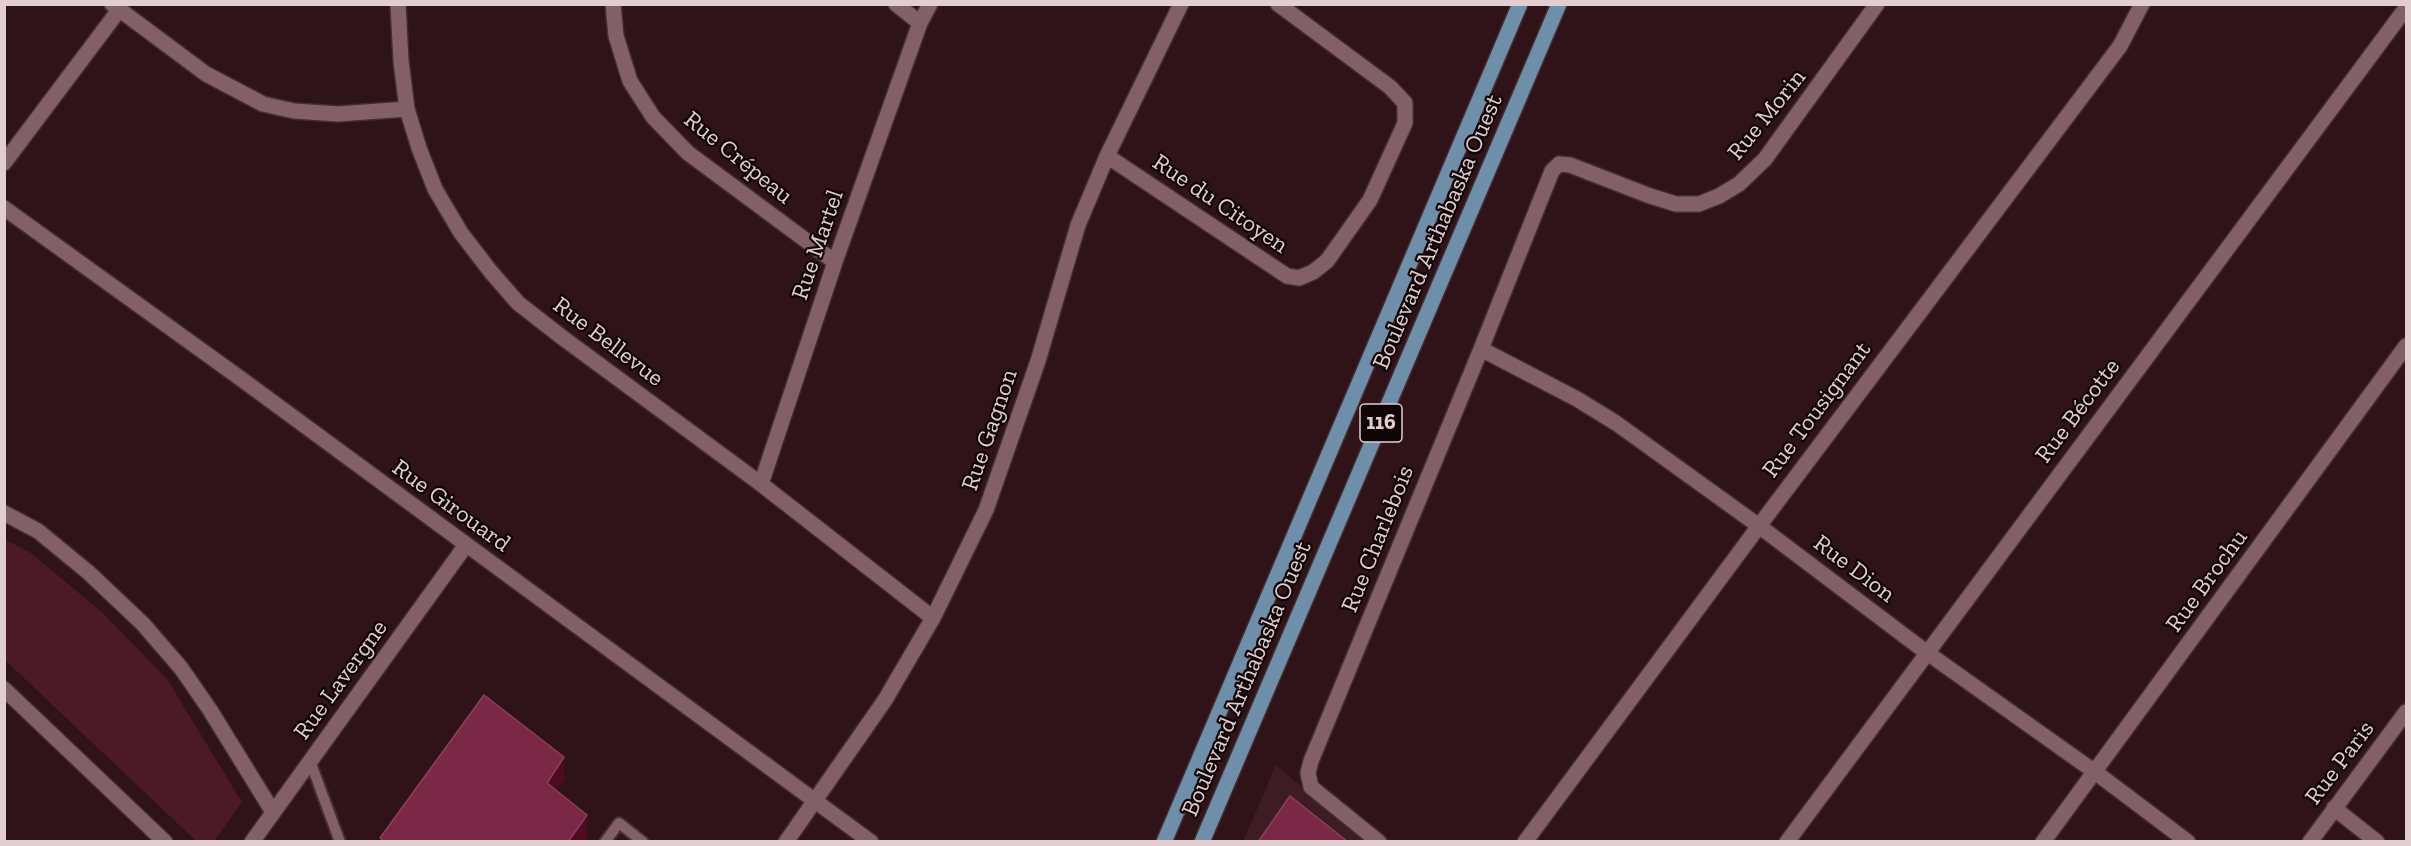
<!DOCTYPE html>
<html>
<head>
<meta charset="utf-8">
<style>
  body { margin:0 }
  #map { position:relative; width:2411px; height:846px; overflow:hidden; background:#2f1319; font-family:"Zilla Slab",serif }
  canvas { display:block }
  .frame { position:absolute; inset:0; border:6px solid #e2cdd1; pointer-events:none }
</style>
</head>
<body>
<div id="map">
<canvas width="2411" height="846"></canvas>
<div class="frame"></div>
</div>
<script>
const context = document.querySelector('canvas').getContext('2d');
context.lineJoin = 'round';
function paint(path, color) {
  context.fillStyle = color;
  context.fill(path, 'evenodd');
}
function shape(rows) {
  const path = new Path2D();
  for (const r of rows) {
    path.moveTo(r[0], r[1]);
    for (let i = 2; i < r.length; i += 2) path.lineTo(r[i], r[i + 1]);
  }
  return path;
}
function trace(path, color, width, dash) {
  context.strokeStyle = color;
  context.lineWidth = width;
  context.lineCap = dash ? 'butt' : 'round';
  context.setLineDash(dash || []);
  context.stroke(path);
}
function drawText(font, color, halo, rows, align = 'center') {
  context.font = font + ' "Zilla Slab",serif';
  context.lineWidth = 4.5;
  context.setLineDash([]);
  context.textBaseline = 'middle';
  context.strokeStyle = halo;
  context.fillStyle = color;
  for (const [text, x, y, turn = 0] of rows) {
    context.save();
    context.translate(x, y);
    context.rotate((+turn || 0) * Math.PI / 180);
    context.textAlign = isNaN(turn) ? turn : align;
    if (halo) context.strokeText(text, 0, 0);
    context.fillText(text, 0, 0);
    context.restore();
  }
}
const built = shape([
  [1276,765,1365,841,1243,842]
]);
const green = shape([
  [4,539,31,553,104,614,167,679,242,802,214,841,196,841,5,660]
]);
const service = shape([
  [310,761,340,842],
  [605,842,619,823,643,842]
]);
const minor = shape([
  [112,4,206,74,263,104,294,111,338,114,407,109],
  [398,4,401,61,407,109,419,148,435,189,461,233,491,272,518,303,563,338,761,484,933,618],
  [613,4,616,36,630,81,653,117,688,153,835,262],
  [896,4,920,23],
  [1107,156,1287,276,1299,278,1313,272,1327,261,1370,200,1405,123,1405,103,1390,87,1278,4],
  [4,163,119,10],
  [4,208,244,381,871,842],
  [1481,349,1577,399,1616,423,1759,526,1926,652,2095,772,2188,842],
  [761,484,835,262,920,23,930,4],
  [4,513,38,531,88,572,143,624,181,668,210,710,273,812],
  [2334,808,2377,842],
  [252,842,466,545],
  [786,842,885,700,933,618,986,510,1038,361,1078,225,1107,156,1181,4],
  [1379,842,1311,787,1308,773,1311,761,1481,349,1552,171,1559,164,1570,165,1650,196,1676,204,1699,204,1719,196,1739,184,1765,159,1877,4],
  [1525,842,1759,526,2120,46,2142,4],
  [1787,842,2406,8],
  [2043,842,2406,346],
  [2310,842,2406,712]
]);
const tertiary = shape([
  [4,689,165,842]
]);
const primary = shape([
  [1164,842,1520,4],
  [1202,842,1559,4]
]);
const shadedWall = shape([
  [564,757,564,779,547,805,547,783],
  [587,815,587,837,584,842,568,842]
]);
const building = shape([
  [484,695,564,757,547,783,587,815,568,842,385,842,380,838,484,695],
  [1290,796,1348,842,1258,842,1290,796]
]);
const shields = [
  [1381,423,42]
];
const shieldNames = [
  ["116",1381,423]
];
const streetNames = [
  ["Rue Morin",1767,115,-51],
  ["Rue Crépeau",738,158,39],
  ["Rue du Citoyen",1220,204,34],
  ["Boulevard Arthabaska Ouest",1438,232,-67],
  ["Rue Martel",818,245,-71],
  ["Rue Bellevue",608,342,37],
  ["Rue Tousignant",1817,410,-53],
  ["Rue Bécotte",2078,411,-53],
  ["Rue Gagnon",990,430,-71],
  ["Rue Girouard",451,506,36],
  ["Rue Charlebois",1378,539,-68],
  ["Rue Dion",1854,569,37],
  ["Rue Brochu",2207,581,-54],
  ["Boulevard Arthabaska Ouest",1247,679,-67],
  ["Rue Lavergne",341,680,-54],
  ["Rue Paris",2340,763,-53]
];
paint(built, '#3e1c24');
paint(green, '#4c1926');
trace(service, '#432e32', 14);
trace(minor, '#432e32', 18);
trace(tertiary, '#432e32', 18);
trace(primary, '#432e32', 18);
trace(service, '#836066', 10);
trace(minor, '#836066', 15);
trace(tertiary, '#836066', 15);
trace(primary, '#6e8ea9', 15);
paint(shadedWall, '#500b23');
paint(building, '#7b2746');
trace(building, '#8b415c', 1.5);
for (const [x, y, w] of shields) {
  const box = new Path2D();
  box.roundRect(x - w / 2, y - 19, w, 38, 4.5);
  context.fillStyle = '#0f0406';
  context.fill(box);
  trace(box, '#e2cdd1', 1.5);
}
drawText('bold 22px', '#e2cdd1', null, shieldNames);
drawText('24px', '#e2cdd1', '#0f0406', streetNames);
</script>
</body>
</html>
